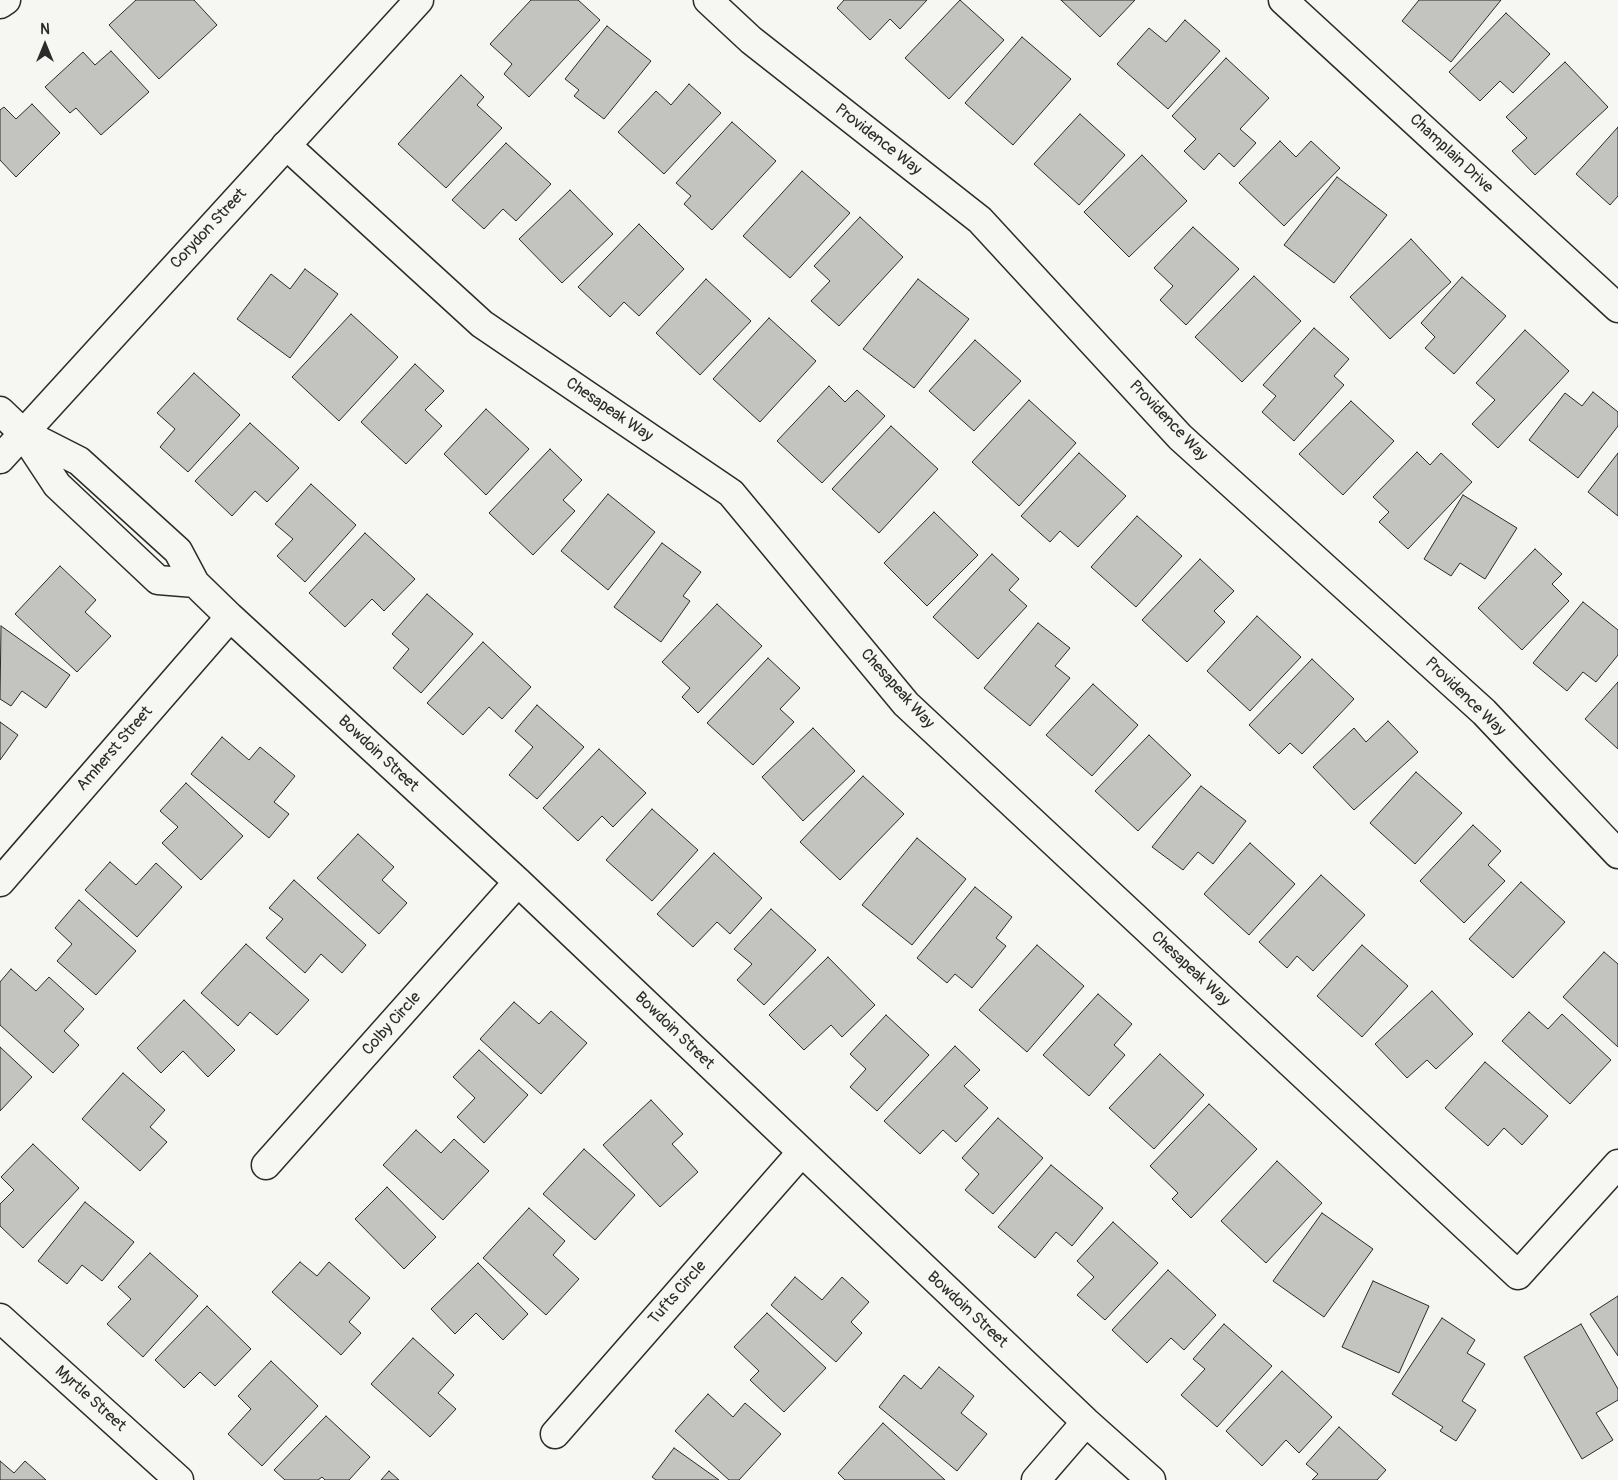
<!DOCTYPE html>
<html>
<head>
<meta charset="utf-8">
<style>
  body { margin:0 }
  #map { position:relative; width:1618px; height:1480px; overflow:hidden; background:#f6f6f2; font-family:Pangolin,sans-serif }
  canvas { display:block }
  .north { position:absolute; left:20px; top:20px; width:50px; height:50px; -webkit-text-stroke:4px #f6f6f2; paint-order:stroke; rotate:0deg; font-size:14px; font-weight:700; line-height:20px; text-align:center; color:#2b2b2b }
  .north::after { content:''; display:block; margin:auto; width:18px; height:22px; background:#2b2b2b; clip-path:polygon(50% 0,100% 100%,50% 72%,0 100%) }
</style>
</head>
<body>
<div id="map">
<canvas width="1618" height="1480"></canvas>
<div class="north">N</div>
</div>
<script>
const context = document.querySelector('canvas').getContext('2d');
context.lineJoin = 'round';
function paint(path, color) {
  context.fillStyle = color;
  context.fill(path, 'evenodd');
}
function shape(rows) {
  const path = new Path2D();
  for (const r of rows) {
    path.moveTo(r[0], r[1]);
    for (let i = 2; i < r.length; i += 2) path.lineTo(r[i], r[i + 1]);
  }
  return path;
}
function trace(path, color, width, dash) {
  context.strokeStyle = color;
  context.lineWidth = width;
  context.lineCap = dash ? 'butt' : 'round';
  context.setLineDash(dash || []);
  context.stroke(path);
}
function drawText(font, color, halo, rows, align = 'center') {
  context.font = font + ' Pangolin,sans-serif';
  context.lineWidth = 5;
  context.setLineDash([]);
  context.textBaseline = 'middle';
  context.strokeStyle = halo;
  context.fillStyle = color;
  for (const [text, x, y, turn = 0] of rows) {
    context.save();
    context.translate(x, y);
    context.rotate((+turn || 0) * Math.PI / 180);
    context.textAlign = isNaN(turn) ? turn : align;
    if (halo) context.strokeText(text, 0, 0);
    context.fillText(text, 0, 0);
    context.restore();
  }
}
const building = shape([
  [136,0,194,0,217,25,159,79,109,25,136,0],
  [531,0,578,0,600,20,529,97,504,74,512,64,490,44,531,0],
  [844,0,927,0,900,29,890,19,870,40,837,8,844,0],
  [960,0,1004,40,949,99,905,58,960,0],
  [1061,0,1135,0,1100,37,1061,0],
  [1419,0,1501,0,1451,62,1402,21,1419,0],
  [1506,13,1550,54,1513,93,1500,81,1480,101,1449,72,1506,13],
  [1185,20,1220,51,1168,109,1117,64,1149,28,1166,42,1185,20],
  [607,26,651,61,604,119,574,96,579,90,565,79,607,26],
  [1022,37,1071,79,1013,145,965,103,1022,37],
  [111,51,149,92,101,135,76,108,70,113,45,87,83,52,95,65,111,51],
  [1226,58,1269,98,1240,129,1256,143,1234,167,1219,153,1204,170,1184,151,1196,139,1172,116,1226,58],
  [1565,62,1608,107,1535,175,1512,151,1527,138,1506,117,1565,62],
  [461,75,484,97,477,105,502,128,446,188,398,144,461,75],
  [689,84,721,113,664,174,618,132,656,91,671,105,689,84],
  [32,104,60,133,16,177,0,160,0,110,4,107,16,119,32,104],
  [1080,114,1125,155,1079,205,1034,164,1080,114],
  [732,122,776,161,712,230,684,204,691,196,676,183,732,122],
  [1618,127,1618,196,1610,205,1576,174,1618,127],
  [1280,141,1296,157,1311,141,1340,168,1284,226,1239,183,1280,141],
  [506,143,551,184,516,221,503,209,484,229,452,200,506,143],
  [1142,155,1187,201,1129,257,1084,212,1142,155],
  [802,171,850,213,790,278,743,236,802,171],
  [1337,177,1387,215,1334,283,1284,245,1337,177],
  [570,190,613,234,562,283,519,239,570,190],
  [860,217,903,257,839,326,811,301,830,281,814,266,860,217],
  [639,224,684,269,639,316,624,302,610,317,578,287,639,224],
  [1193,227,1239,269,1186,325,1160,300,1173,286,1154,268,1193,227],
  [1411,239,1451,282,1390,339,1350,297,1411,239],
  [305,269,338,294,290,358,237,319,271,274,290,289,305,269],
  [1254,276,1301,321,1242,382,1195,337,1254,276],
  [1462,277,1506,316,1454,374,1425,348,1435,337,1421,323,1462,277],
  [706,279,751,321,700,375,656,333,706,279],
  [918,279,969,319,914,388,863,349,918,279],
  [351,314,398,357,339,421,292,377,351,314],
  [769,318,816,361,760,422,713,379,769,318],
  [1314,328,1349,359,1334,376,1344,385,1294,441,1262,412,1276,396,1263,385,1314,328],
  [1525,330,1569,371,1498,448,1472,424,1495,400,1476,383,1525,330],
  [975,340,1021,381,974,431,929,391,975,340],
  [415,364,444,391,425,410,442,426,406,464,361,422,415,364],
  [194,373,240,415,188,472,160,447,175,429,157,413,194,373],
  [829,386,845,402,857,390,885,416,822,483,777,441,829,386],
  [1593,392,1618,412,1618,426,1578,478,1529,440,1565,393,1582,406,1593,392],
  [1029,400,1076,443,1019,506,972,462,1029,400],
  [1351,401,1394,441,1343,495,1299,454,1351,401],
  [486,409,529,449,486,495,444,454,486,409],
  [250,423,299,468,267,502,255,491,232,516,195,481,250,423],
  [891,426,938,469,879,533,832,489,891,426],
  [550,449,582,480,563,500,575,511,533,555,489,513,550,449],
  [1417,452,1430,465,1441,453,1472,482,1408,549,1379,522,1389,512,1373,497,1417,452],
  [1079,453,1126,496,1078,547,1060,531,1050,542,1021,516,1079,453],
  [1618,453,1618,516,1588,492,1618,453],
  [311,484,356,525,305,582,277,556,293,539,275,524,311,484],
  [608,494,655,532,608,590,561,551,608,494],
  [1463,495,1517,528,1485,579,1460,563,1451,576,1424,559,1463,495],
  [934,512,978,555,927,606,884,563,934,512],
  [1137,516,1182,556,1136,607,1091,567,1137,516],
  [365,533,415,579,384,611,372,599,345,627,309,593,365,533],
  [662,543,701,572,683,596,690,601,661,642,614,607,662,543],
  [1535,549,1562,574,1552,584,1569,601,1522,650,1478,608,1535,549],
  [992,554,1019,579,1009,590,1027,606,978,659,933,617,992,554],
  [1200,559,1234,591,1214,611,1225,622,1187,662,1142,620,1200,559],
  [60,566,96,600,85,612,111,636,77,672,15,614,60,566],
  [427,594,473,634,421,693,393,668,409,649,392,634,427,594],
  [1583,602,1618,630,1618,655,1596,682,1583,672,1567,691,1533,663,1583,602],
  [717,604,762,646,698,713,682,697,690,688,662,662,717,604],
  [1257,616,1301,657,1250,711,1207,671,1257,616],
  [1038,623,1070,648,1055,666,1070,678,1030,726,984,688,1038,623],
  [1,626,70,675,46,708,22,691,11,706,0,699,1,626],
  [483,642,531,687,502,719,489,707,463,735,427,703,483,642],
  [768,658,800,688,780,709,794,722,753,765,707,723,768,658],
  [1312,659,1354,699,1302,754,1290,743,1279,754,1249,725,1312,659],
  [1618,682,1618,749,1585,719,1618,682],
  [1093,684,1138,725,1092,776,1046,735,1093,684],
  [537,705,584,747,537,799,509,775,533,747,515,731,537,705],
  [1388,721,1418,752,1354,810,1313,767,1354,728,1366,742,1388,721],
  [0,722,18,735,0,760,0,722],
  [813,728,855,771,803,821,762,777,813,728],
  [1149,735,1191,775,1138,831,1095,791,1149,735],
  [222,737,249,760,260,747,295,776,274,802,289,814,269,838,191,774,222,737],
  [599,749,646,793,613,827,602,816,578,841,543,808,599,749],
  [1416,772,1462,813,1415,864,1370,823,1416,772],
  [863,776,904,814,840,880,800,842,863,776],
  [186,783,243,836,201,880,162,843,178,827,160,811,186,783],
  [1201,786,1246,821,1213,864,1198,852,1183,870,1152,847,1201,786],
  [652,809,698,850,652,901,606,860,652,809],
  [1473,825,1501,851,1488,865,1505,881,1464,923,1420,881,1473,825],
  [358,834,394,867,382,880,407,903,379,934,317,878,358,834],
  [917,838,966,879,912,945,862,905,917,838],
  [1250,843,1295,884,1249,935,1204,894,1250,843],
  [714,853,762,898,730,934,717,922,693,947,657,914,714,853],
  [110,862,136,885,156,863,182,887,137,937,85,890,110,862],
  [1321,875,1365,915,1313,971,1297,956,1287,968,1259,942,1321,875],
  [294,880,366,945,342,973,321,954,305,973,266,938,283,919,269,908,294,880],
  [1521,882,1565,922,1513,978,1469,939,1521,882],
  [975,887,1012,917,996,938,1006,946,972,988,955,974,947,983,917,958,975,887],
  [79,900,136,951,96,995,57,961,72,944,55,928,79,900],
  [771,909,816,950,764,1005,737,980,752,964,734,949,771,909],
  [246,944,309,1000,277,1035,250,1012,238,1026,201,993,246,944],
  [1037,945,1084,986,1027,1052,979,1010,1037,945],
  [1362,945,1408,986,1362,1037,1317,996,1362,945],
  [1604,952,1618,964,1618,1047,1563,997,1604,952],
  [828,957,875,1005,842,1037,831,1025,804,1050,769,1015,828,957],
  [11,969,36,991,49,977,84,1009,64,1031,79,1045,53,1073,0,1025,0,982,11,969],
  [1432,991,1473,1034,1436,1069,1427,1060,1407,1078,1375,1044,1432,991],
  [1098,994,1132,1024,1114,1045,1125,1055,1089,1096,1043,1055,1098,994],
  [184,1000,235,1050,208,1077,183,1051,161,1073,137,1048,184,1000],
  [514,1002,539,1024,551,1011,587,1043,541,1094,480,1039,514,1002],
  [1529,1012,1548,1029,1562,1014,1611,1060,1570,1104,1502,1041,1529,1012],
  [886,1015,929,1055,877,1111,850,1087,866,1069,850,1054,886,1015],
  [955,1046,980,1070,964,1086,988,1108,956,1142,943,1130,920,1154,884,1121,955,1046],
  [0,1047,32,1077,0,1111,0,1047],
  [479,1050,528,1095,484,1143,457,1117,475,1098,453,1077,479,1050],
  [1160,1054,1204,1095,1154,1149,1109,1108,1160,1054],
  [1485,1062,1548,1116,1522,1145,1504,1128,1488,1146,1445,1108,1485,1062],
  [123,1073,165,1110,150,1127,167,1142,140,1171,82,1119,123,1073],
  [651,1100,683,1134,672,1144,698,1172,660,1207,603,1145,651,1100],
  [1209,1104,1257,1149,1191,1218,1172,1199,1178,1193,1150,1166,1209,1104],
  [998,1118,1043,1158,993,1214,965,1190,979,1174,962,1158,998,1118],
  [416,1130,441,1153,454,1139,489,1171,443,1220,383,1165,416,1130],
  [33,1144,79,1188,23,1248,0,1226,0,1204,14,1190,1,1177,33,1144],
  [584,1149,635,1195,595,1240,543,1194,584,1149],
  [1277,1161,1322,1203,1266,1263,1221,1221,1277,1161],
  [1051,1165,1103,1208,1072,1246,1056,1232,1035,1258,998,1227,1051,1165],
  [387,1187,436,1237,404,1269,355,1219,387,1187],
  [85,1202,134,1242,102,1281,82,1265,67,1284,38,1261,85,1202],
  [529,1208,565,1241,553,1255,579,1279,546,1315,483,1258,529,1208],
  [1322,1213,1373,1249,1324,1317,1273,1281,1322,1213],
  [1113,1222,1158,1263,1105,1320,1077,1295,1094,1277,1077,1261,1113,1222],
  [150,1253,198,1296,143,1357,107,1324,131,1299,118,1287,150,1253],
  [300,1262,317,1276,329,1262,370,1298,349,1322,361,1333,341,1355,272,1292,300,1262],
  [478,1263,528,1314,503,1340,476,1313,455,1334,431,1309,478,1263],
  [1168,1270,1216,1315,1184,1350,1171,1338,1147,1363,1112,1330,1168,1270],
  [795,1277,822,1300,842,1277,869,1302,851,1322,862,1333,836,1362,771,1305,795,1277],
  [1373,1281,1429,1306,1399,1373,1342,1347,1373,1281],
  [1618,1296,1618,1356,1590,1314,1618,1296],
  [207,1306,251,1349,215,1386,200,1372,184,1388,155,1360,207,1306],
  [767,1313,826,1368,784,1412,750,1380,759,1371,734,1347,767,1313],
  [1442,1318,1475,1340,1467,1353,1485,1364,1462,1401,1476,1410,1456,1441,1440,1431,1443,1427,1392,1394,1442,1318],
  [1224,1324,1272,1366,1217,1427,1181,1395,1205,1369,1193,1359,1224,1324],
  [1581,1324,1618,1389,1618,1400,1596,1413,1613,1440,1582,1459,1524,1357,1581,1324],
  [413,1338,454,1375,438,1393,456,1409,430,1437,371,1384,413,1338],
  [271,1361,318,1406,262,1466,228,1434,251,1409,238,1396,271,1361],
  [939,1367,974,1396,961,1413,987,1434,957,1471,879,1407,904,1375,921,1389,939,1367],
  [1282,1371,1332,1417,1299,1453,1286,1440,1262,1466,1226,1431,1282,1371],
  [708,1394,733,1417,745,1403,781,1434,739,1480,729,1480,675,1431,708,1394],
  [326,1416,370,1457,349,1480,325,1480,322,1477,318,1480,285,1480,274,1470,326,1416],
  [883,1423,945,1480,845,1480,838,1473,883,1423],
  [1339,1427,1386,1470,1377,1480,1312,1480,1318,1474,1306,1464,1339,1427],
  [674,1448,719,1480,656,1480,652,1477,674,1448],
  [0,1461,14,1473,25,1461,46,1480,0,1480,0,1461],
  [389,1471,399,1480,381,1480,389,1471]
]);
const minor = shape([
  [708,0,751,40,980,220,1180,437,1484,712,1618,854],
  [1283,0,1618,308],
  [0,4,6,0],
  [286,145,482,324,731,493,906,704,1518,1275,1618,1164],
  [0,411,22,432,57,485,158,580,195,583],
  [22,432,79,461,178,551,195,583,230,617,518,882,1086,1422,1151,1480],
  [0,882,230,617],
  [266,1165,518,882],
  [0,1318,179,1480],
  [555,1434,801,1153],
  [1036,1480,1086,1422]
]);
const major = shape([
  [0,459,419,0]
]);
const streetNames = [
  ["Providence Way",878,140,38],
  ["Champlain Drive",1451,154,43],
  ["Corydon Street",209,229,-47],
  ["Chesapeak Way",609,410,34],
  ["Providence Way",1168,421,46],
  ["Chesapeak Way",897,689,48],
  ["Providence Way",1465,697,44],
  ["Amherst Street",115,749,-49],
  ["Bowdoin Street",378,754,43],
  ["Chesapeak Way",1190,969,43],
  ["Colby Circle",392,1024,-48],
  ["Bowdoin Street",674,1031,44],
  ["Tufts Circle",678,1293,-49],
  ["Bowdoin Street",967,1310,43],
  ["Myrtle Street",90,1399,42]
];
paint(building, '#c3c3c0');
trace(building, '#2b2b2b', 1);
trace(minor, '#2b2b2b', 31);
trace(major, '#2b2b2b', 31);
trace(minor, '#f6f6f2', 28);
trace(major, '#f6f6f2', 28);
drawText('16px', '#2b2b2b', '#f6f6f2', streetNames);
</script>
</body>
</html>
